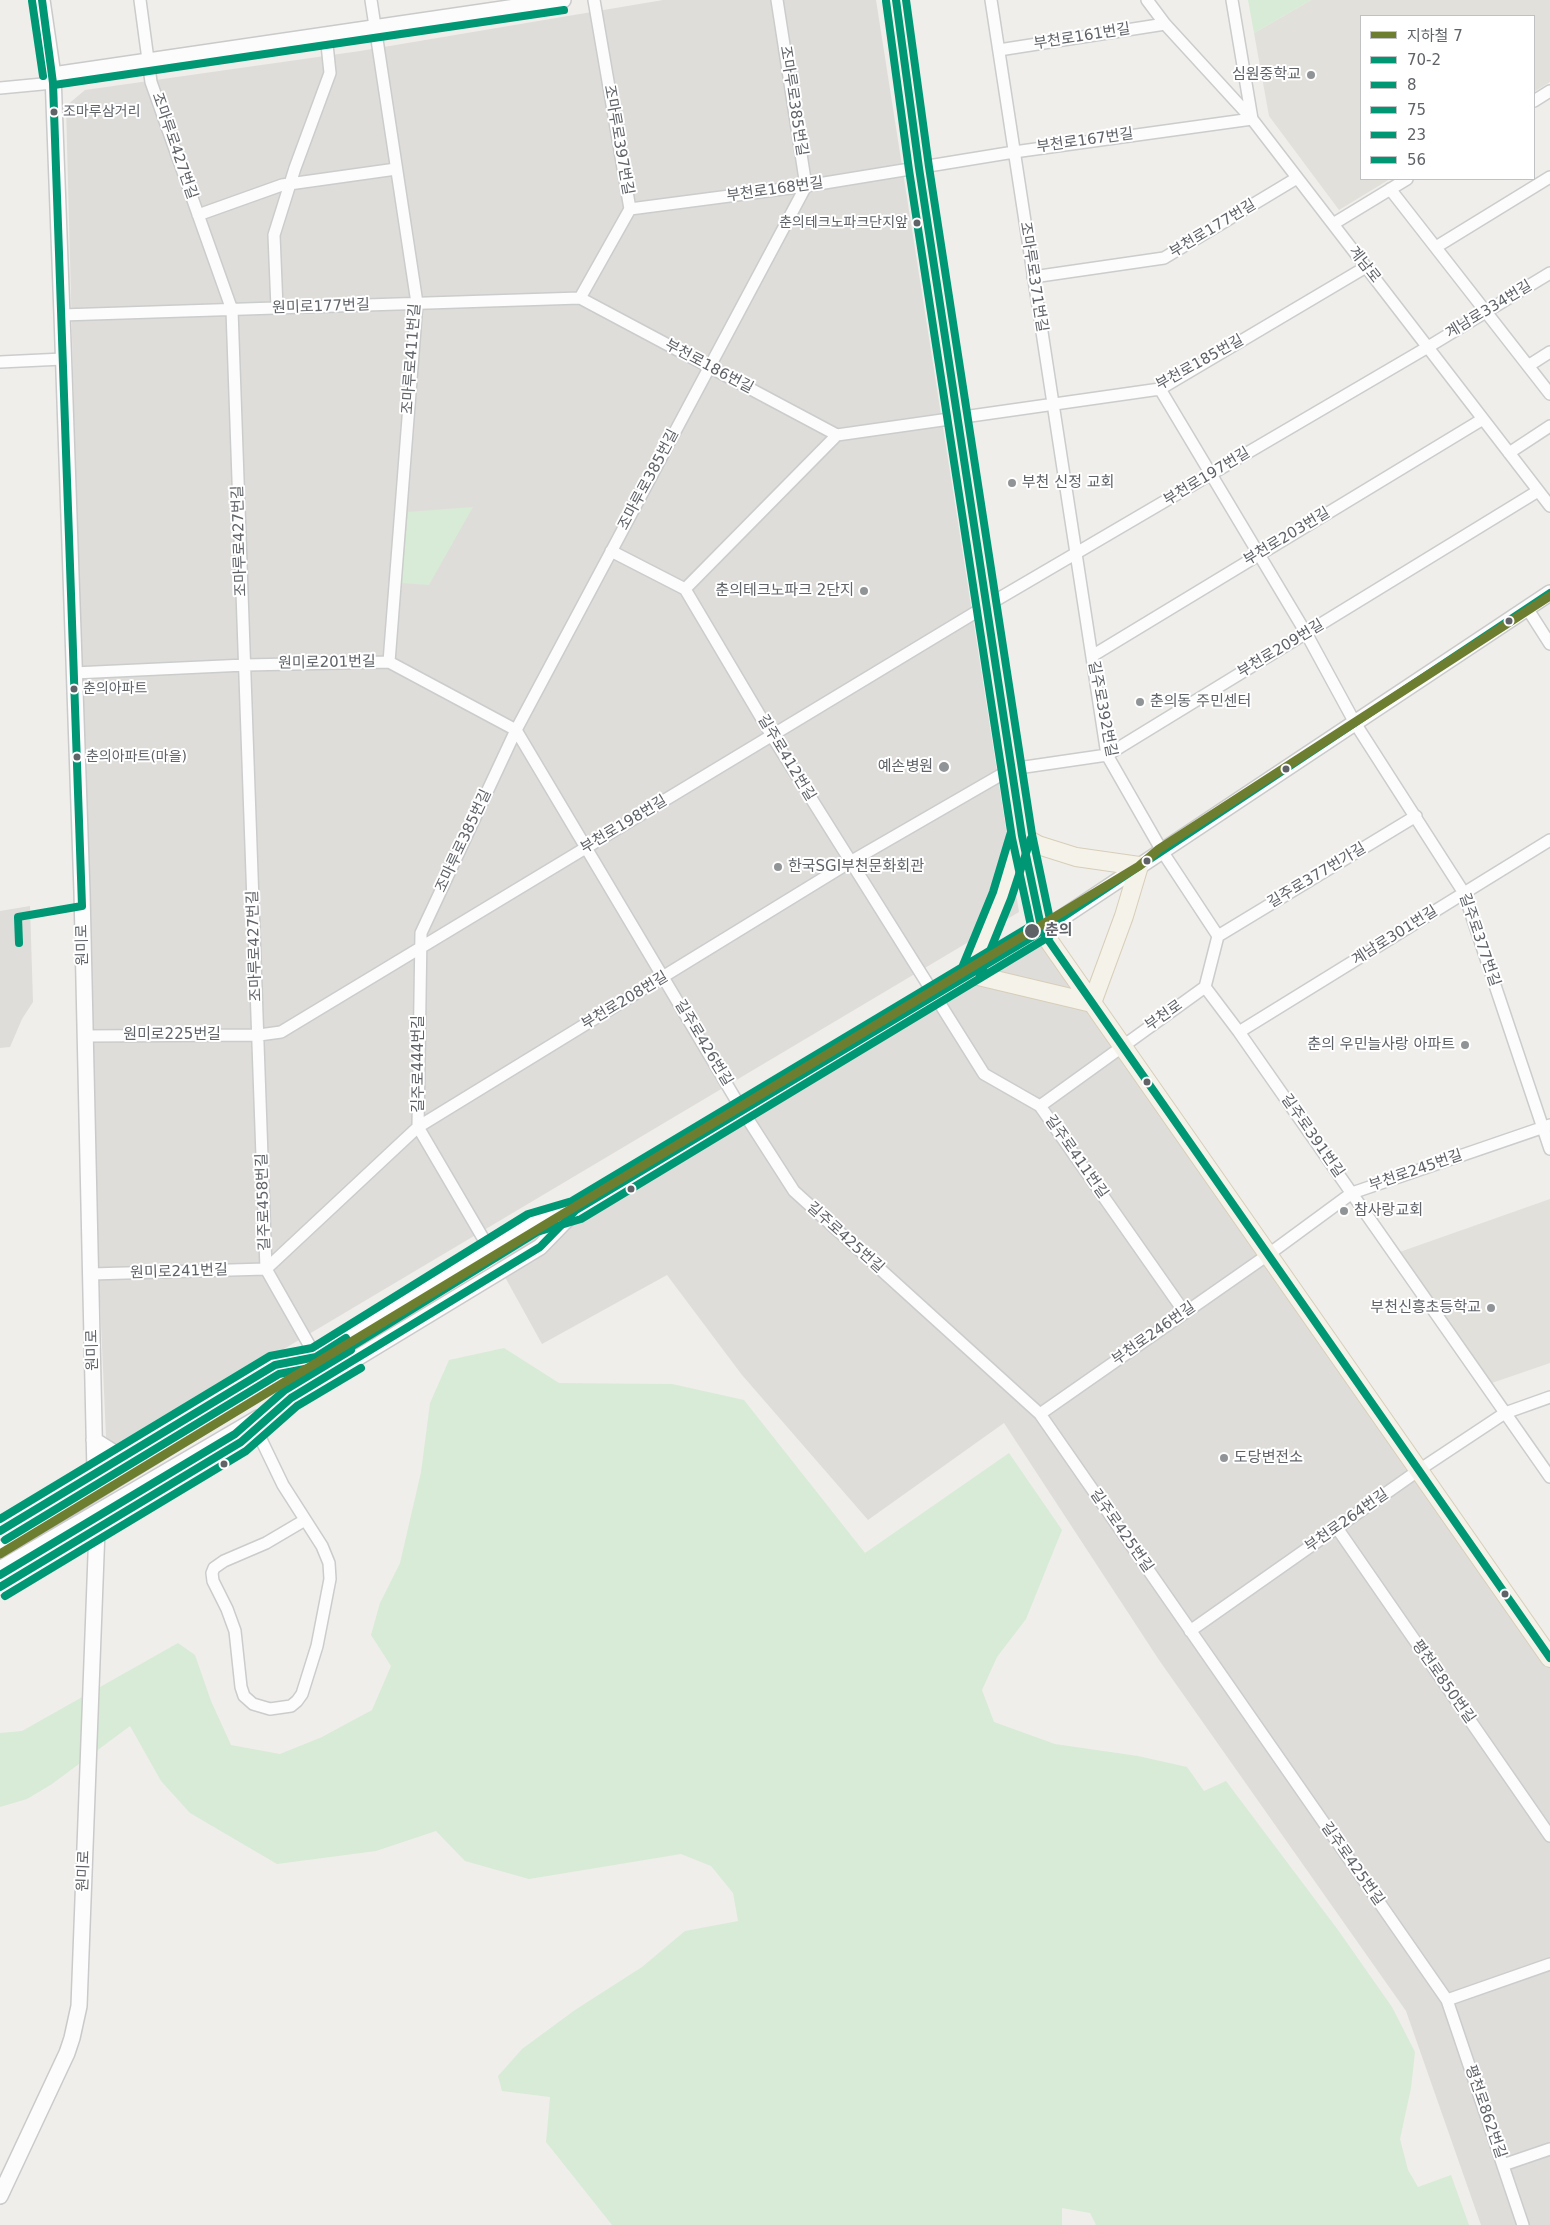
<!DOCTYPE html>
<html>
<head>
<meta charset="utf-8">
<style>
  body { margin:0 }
  #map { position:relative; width:1550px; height:2225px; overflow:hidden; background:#efeeea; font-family:"DejaVu Sans","Noto Sans KR",sans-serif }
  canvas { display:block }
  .legend { position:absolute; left:1360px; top:15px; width:175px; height:165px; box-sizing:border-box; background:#fff; border:1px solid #bfc1c3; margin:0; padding:6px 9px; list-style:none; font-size:15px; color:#5f6368 }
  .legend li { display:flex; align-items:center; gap:10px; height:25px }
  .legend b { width:25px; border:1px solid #bfc1c3 }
</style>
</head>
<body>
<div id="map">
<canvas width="1550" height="2225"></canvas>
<ul class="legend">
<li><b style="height:6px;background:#6e7e31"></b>지하철 7</li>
<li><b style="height:6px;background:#009775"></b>70-2</li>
<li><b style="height:6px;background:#009775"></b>8</li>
<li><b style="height:6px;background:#009775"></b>75</li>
<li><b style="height:6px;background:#009775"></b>23</li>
<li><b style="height:6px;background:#009775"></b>56</li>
</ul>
</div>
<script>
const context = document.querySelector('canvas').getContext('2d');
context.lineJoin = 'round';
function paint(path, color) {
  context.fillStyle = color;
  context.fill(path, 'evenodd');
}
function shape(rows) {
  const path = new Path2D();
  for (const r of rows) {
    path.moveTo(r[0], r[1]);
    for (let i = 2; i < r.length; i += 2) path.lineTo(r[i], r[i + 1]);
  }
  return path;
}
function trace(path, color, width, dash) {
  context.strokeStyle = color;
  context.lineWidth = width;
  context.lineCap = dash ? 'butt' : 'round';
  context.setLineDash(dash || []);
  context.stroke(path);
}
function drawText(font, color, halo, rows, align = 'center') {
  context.font = font + ' "DejaVu Sans","Noto Sans KR",sans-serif';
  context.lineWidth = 4;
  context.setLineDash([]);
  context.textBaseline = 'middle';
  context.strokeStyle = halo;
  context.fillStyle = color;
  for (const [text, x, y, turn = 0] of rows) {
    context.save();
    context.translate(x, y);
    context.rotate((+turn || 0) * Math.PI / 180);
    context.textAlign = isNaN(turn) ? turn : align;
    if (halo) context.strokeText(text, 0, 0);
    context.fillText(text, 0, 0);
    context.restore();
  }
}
const industrial = shape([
  [663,0,876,0,1019,912,119,1447,106,1437,93,1143,66,106,85,90,360,51],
  [30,906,33,1002,22,1019,10,1047,0,1048,0,911],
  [1042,931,1550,1658,1550,2225,1481,2225,1406,2011,1159,1660,1004,1423,868,1520,742,1375,667,1275,542,1344,490,1250]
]);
const education = shape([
  [1311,0,1550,0,1550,82,1534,92,1534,16,1361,16,1361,179,1390,179,1339,210,1269,116,1254,33],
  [1550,1199,1550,1363,1486,1385,1394,1254]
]);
const green = shape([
  [1248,0,1311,0,1254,33],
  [473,507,429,585,401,583,408,512],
  [504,1348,559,1383,672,1384,744,1400,865,1553,1009,1453,1062,1530,1026,1619,997,1657,982,1690,994,1722,1055,1744,1138,1756,1187,1767,1204,1791,1226,1781,1338,1930,1392,2007,1415,2052,1411,2088,1400,2139,1408,2170,1418,2187,1451,2175,1469,2225,1096,2225,1090,2213,1062,2208,1062,2225,612,2225,546,2142,550,2097,502,2091,498,2076,522,2049,575,2010,642,1967,685,1931,738,1921,733,1893,711,1866,681,1854,529,1879,465,1861,436,1831,376,1851,277,1864,190,1813,161,1781,130,1726,52,1784,27,1799,0,1807,0,1733,22,1731,178,1643,195,1655,211,1701,231,1745,280,1754,322,1737,372,1710,391,1666,371,1635,380,1603,400,1563,421,1472,430,1403,449,1360]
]);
const street = shape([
  [140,0,151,82,232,310,266,1269,316,1357],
  [371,0,417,303,389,662],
  [991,0,1107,755,1162,851,1218,936,1205,987],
  [1147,0,1165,24,1252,119,1550,506],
  [1232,0,1252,119],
  [999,50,1165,24],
  [0,88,53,83],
  [1534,101,1550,91],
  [1390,189,1550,394],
  [630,209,806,186,1014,152,1252,119],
  [198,215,282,185,396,169],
  [1333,224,1407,179],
  [1436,247,1550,177],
  [1033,277,1164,258,1297,178],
  [580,298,837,435,1160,389,1366,267],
  [580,298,630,209,594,0],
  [277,308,274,235,295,168,330,73,326,35],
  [62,315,580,298],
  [0,362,63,359],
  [1528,366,1550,352],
  [1160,389,1306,633,1355,723,1464,893,1550,1149],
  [1509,453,1550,426],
  [611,551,685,589,772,736,984,1074,1040,1106,1185,1313],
  [685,589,837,435],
  [1527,608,1550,644],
  [1092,656,1483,419],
  [74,673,245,665,389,662,516,730,742,1110,794,1191,1040,1414,1447,2000,1523,2225],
  [1218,936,1416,816],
  [1205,987,1239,1032,1550,1477],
  [1239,1032,1550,840],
  [85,1036,259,1035,281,1032,986,606,1428,347,1550,273],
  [1040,1106,1205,987],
  [490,1250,418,1127,421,933,516,730,806,186,777,0],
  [91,1274,266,1269,418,1127,850,862,1011,769,1107,755,1538,491],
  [1040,1414,1269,1254,1352,1193,1550,1125],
  [256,1429,283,1485,322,1546,329,1563,330,1579,317,1646,302,1694,297,1701,291,1706,270,1709,253,1704,244,1696,241,1687,235,1631,227,1609,213,1581,212,1573,214,1568,224,1561,266,1543,305,1520],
  [1337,1528,1550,1836],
  [1190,1631,1419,1470,1505,1413,1550,1397],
  [1447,2000,1550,1964],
  [1503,2165,1550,2149]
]);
const secondary = shape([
  [42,0,53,75,62,315,82,892,95,1472],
  [53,75,563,0],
  [94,1440,121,1457],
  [0,1531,275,1365,316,1357,533,1223,576,1210,1042,931,1550,593],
  [0,1550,306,1363],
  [0,1569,258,1418],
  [0,1587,241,1442,291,1398,540,1247,575,1211],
  [0,2196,67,2053,72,2038,79,2006,97,1529]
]);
const primary = shape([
  [896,0,919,168,1022,836,1042,931,1550,1658],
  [1022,836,1002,895,970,974,1092,1003],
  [1022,836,1038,845,1076,857,1139,866,1124,916,1092,1003]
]);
const bus1 = shape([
  [42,0,53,83,82,906],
  [896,0,919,168,1022,836,1042,931,1550,1658],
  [19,943,18,917,82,906]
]);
const bus2 = shape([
  [979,978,1011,899,1031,838],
  [5,1540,279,1374,320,1366,537,1232,581,1219,1050,936,1052,929,1032,834,929,167,906,0],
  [5,1596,246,1451,297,1406,361,1368]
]);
const bus3 = shape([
  [961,970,993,892,1011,832],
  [0,1519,270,1356,312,1348,528,1214,572,1201,1031,926,1012,838,909,170,886,1],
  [0,1575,235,1434,285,1390,351,1350]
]);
const bus4 = shape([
  [0,1531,275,1365,316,1357,346,1338],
  [0,1587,241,1442,291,1398,540,1247,576,1210,1042,931,1550,593]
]);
const bus5 = shape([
  [32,1,43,76],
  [54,85,564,10]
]);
const metro1 = shape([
  [0,1554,1139,866,1159,849,1550,596]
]);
const markers = [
  [1311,75,5,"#919496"],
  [54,112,4.5,"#5f6368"],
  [917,223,4.5,"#5f6368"],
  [1012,483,5,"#919496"],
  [864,591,5,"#919496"],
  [1509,621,4.5,"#5f6368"],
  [74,689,4.5,"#5f6368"],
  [1140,702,5,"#919496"],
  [77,757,4.5,"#5f6368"],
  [944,767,6,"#919496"],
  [1286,769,4.5,"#5f6368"],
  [1147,861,4.5,"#5f6368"],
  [778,867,5,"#919496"],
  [1032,931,8,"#5f6368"],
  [1465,1045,5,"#919496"],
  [1147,1082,4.5,"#5f6368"],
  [631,1189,4.5,"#5f6368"],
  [1344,1211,5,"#919496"],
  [1491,1308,5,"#919496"],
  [1224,1458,5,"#919496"],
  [224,1464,4.5,"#5f6368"],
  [1505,1594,4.5,"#5f6368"]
];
const busNames = [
  ["조마루삼거리",63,112],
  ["춘의테크노파크단지앞",908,223,"right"],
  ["춘의아파트",83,689],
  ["춘의아파트(마을)",86,757]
];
const streetNames = [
  ["부천로161번길",1082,37,-9],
  ["조마루로385번길",793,101,81],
  ["조마루로397번길",618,140,80],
  ["부천로167번길",1085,141,-8],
  ["조마루로427번길",174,146,71],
  ["부천로168번길",775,190,-8],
  ["부천로177번길",1213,229,-31],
  ["계남로",1364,265,52],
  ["조마루로371번길",1033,277,81],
  ["원미로177번길",321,307,-2],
  ["계남로334번길",1489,310,-31],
  ["조마루로411번길",412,359,-86],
  ["부천로185번길",1200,363,-29],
  ["부천로186번길",709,367,28],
  ["부천로197번길",1207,477,-31],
  ["조마루로385번길",649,480,-62],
  ["부천로203번길",1287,537,-31],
  ["조마루로427번길",240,541,-92],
  ["부천로209번길",1281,649,-31],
  ["원미로201번길",327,663,-1],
  ["길주로392번길",1102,709,79],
  ["길주로412번길",786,758,59],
  ["부천로198번길",624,825,-31],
  ["조마루로385번길",464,841,-65],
  ["길주로377번가길",1317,876,-31],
  ["계남로301번길",1395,936,-32],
  ["길주로377번길",1479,940,71],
  ["원미로",83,945,-91],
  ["조마루로427번길",255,946,-92],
  ["부천로208번길",625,1001,-31],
  ["부천로",1164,1016,-35],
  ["원미로225번길",172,1035],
  ["길주로426번길",703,1043,59],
  ["길주로444번길",419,1064,-90],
  ["길주로391번길",1312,1136,55],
  ["길주로411번길",1076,1157,55],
  ["부천로245번길",1416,1171,-19],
  ["길주로458번길",264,1202,-92],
  ["길주로425번길",845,1238,42],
  ["원미로241번길",179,1272,-2],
  ["부천로246번길",1154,1334,-35],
  ["원미로",93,1350,-91],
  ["부천로264번길",1347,1521,-35],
  ["길주로425번길",1121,1531,55],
  ["평천로850번길",1443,1682,55],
  ["길주로425번길",1352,1864,55],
  ["원미로",84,1871,-88],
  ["평천로862번길",1485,2112,71]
];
const poiNames = [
  ["심원중학교",1301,75],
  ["부천 신정 교회",1022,483,"left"],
  ["춘의테크노파크 2단지",854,591],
  ["춘의동 주민센터",1150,702,"left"],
  ["예손병원",933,767],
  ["한국SGI부천문화회관",788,867,"left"],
  ["춘의 우민늘사랑 아파트",1455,1045],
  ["참사랑교회",1354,1211,"left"],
  ["부천신흥초등학교",1481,1308],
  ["도당변전소",1234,1458,"left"]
];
const stopNames = [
  ["춘의",1045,931]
];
paint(industrial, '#dfddda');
paint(education, '#e2e0da');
paint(green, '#d8ebd6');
trace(street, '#cbcccc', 14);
trace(secondary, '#cacacb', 18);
trace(primary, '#d7ceb8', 20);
trace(street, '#fdfcfc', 11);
trace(secondary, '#fdfcfc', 15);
trace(primary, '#f4f2e9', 18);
trace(bus1, '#009775', 8);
trace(bus2, '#009775', 8);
trace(bus3, '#009775', 8);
trace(bus4, '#009775', 8);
trace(bus5, '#009775', 8);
trace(metro1, '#6e7e31', 9);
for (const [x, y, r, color] of markers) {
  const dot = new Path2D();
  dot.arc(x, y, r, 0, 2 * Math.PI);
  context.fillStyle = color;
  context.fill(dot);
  trace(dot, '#fff', 2);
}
drawText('14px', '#5f6368', '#fff', busNames, 'left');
drawText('15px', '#5f6368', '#fff', streetNames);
drawText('15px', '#5f6368', '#fff', poiNames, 'right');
drawText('bold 15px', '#5f6368', '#fff', stopNames, 'left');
</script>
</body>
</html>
